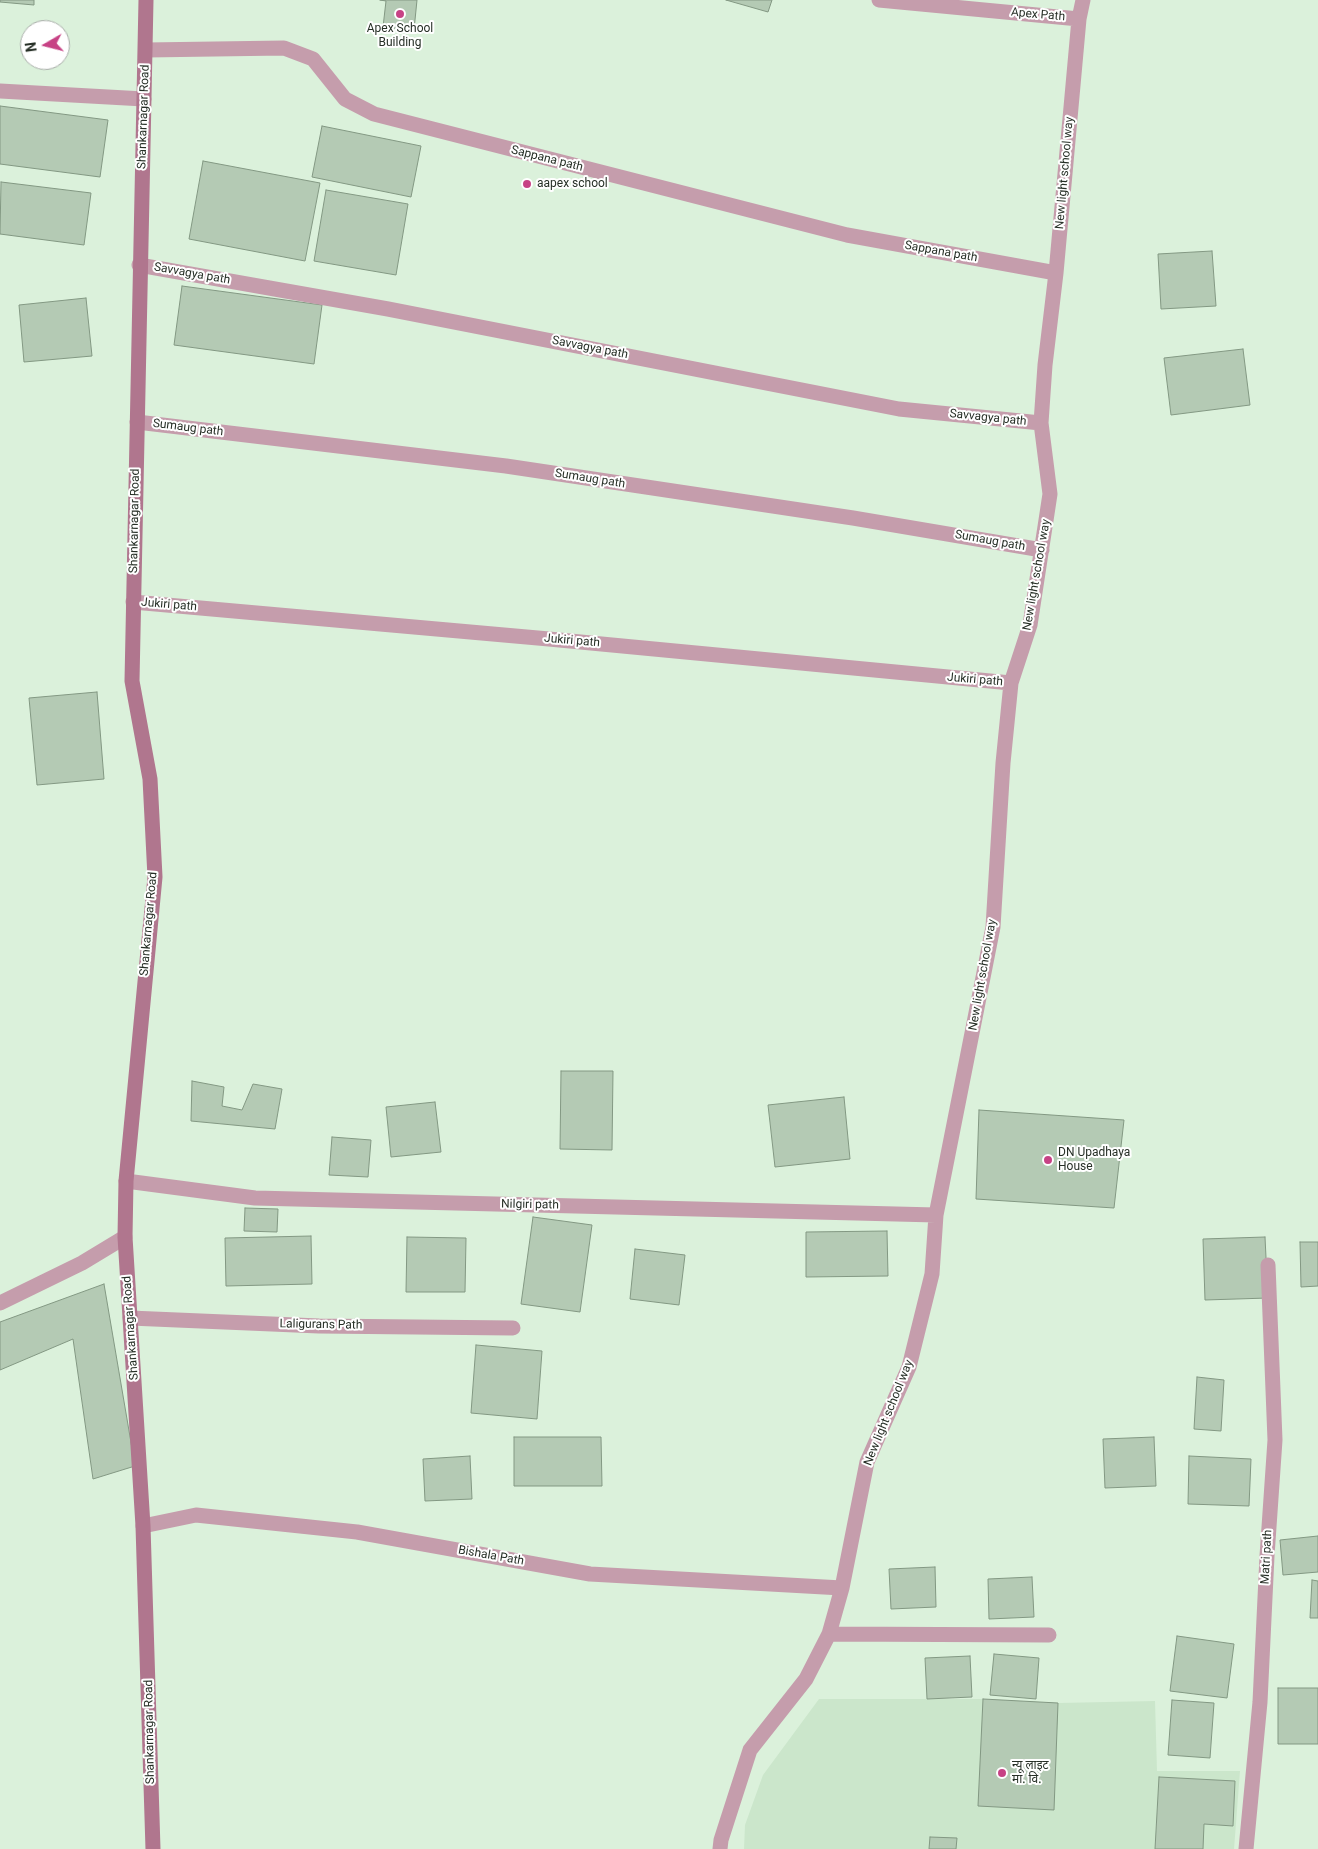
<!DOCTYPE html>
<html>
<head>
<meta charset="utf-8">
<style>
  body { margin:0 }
  #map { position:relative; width:1318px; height:1849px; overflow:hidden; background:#dbf1db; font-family:Roboto,sans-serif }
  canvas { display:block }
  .north { position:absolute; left:20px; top:20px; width:50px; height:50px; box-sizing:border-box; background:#fff; border:1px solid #a8aca8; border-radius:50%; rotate:262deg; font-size:14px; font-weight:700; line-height:20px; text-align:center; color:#262f26 }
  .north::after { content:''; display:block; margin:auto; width:18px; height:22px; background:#c74285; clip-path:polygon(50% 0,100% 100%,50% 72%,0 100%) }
</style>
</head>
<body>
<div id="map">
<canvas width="1318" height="1849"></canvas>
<div class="north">N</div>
</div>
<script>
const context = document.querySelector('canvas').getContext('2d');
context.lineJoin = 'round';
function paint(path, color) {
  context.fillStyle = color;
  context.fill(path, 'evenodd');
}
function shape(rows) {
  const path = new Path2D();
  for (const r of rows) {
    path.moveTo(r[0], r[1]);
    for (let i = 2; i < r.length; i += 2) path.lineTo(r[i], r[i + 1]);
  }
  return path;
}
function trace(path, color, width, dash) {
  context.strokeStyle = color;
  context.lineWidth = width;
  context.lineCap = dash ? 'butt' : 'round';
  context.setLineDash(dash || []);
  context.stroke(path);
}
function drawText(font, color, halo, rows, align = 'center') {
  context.font = font + ' Roboto,"Noto Sans Devanagari",sans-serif';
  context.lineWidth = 4;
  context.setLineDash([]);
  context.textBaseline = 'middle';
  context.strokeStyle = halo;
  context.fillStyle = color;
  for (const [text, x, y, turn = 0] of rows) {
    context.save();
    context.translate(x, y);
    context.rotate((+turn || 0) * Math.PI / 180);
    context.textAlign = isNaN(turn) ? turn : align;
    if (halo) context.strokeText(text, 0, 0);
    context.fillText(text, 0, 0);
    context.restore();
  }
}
const built = shape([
  [819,1699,983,1699,1058,1703,1155,1701,1157,1771,1240,1771,1234,1849,744,1849,745,1825,763,1775]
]);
const building = shape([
  [0,0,34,0,34,5,0,2,0,0],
  [380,0,417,0,414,30,383,27,386,1,380,0],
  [726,0,772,0,768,12,726,0],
  [0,106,108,120,100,177,0,164,0,106],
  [322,126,421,146,411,197,312,177,322,126],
  [203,161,320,183,305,261,189,239,203,161],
  [1,182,91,193,84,245,0,234,1,182],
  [326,190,408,204,396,275,314,261,326,190],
  [1212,251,1216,306,1161,309,1158,254,1212,251],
  [182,286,322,305,314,364,174,345,182,286],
  [86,298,92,356,24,362,19,305,86,298],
  [1243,349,1250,405,1171,415,1164,358,1243,349],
  [97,692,104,779,37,785,29,698,97,692],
  [561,1071,613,1071,612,1150,560,1149,561,1071],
  [192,1081,224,1087,222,1106,242,1110,253,1084,282,1089,275,1129,191,1121,192,1081],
  [844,1097,850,1159,775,1167,768,1105,844,1097],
  [435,1102,441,1152,391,1157,386,1107,435,1102],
  [979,1110,1124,1120,1114,1208,976,1199,979,1110],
  [332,1137,371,1140,368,1177,329,1175,332,1137],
  [245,1208,278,1209,277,1232,244,1231,245,1208],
  [533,1217,592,1225,580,1312,521,1304,533,1217],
  [887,1231,888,1276,806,1277,806,1232,887,1231],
  [311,1236,312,1284,226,1286,225,1238,311,1236],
  [407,1237,466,1238,465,1292,406,1292,407,1237],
  [1265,1237,1268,1298,1205,1300,1203,1239,1265,1237],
  [1300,1242,1318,1242,1318,1286,1301,1287,1300,1242],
  [635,1249,685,1255,679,1305,630,1299,635,1249],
  [104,1284,135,1466,93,1479,73,1339,0,1370,0,1322,104,1284],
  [476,1345,542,1351,537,1419,471,1413,476,1345],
  [1197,1377,1224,1380,1221,1431,1194,1429,1197,1377],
  [514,1437,601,1437,602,1486,514,1486,514,1437],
  [1154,1437,1156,1486,1105,1488,1103,1439,1154,1437],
  [470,1456,472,1499,425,1501,423,1459,470,1456],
  [1189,1456,1251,1459,1249,1506,1188,1504,1189,1456],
  [1318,1536,1318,1572,1283,1575,1280,1540,1318,1536],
  [935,1567,936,1607,891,1609,889,1569,935,1567],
  [1032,1577,1034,1617,989,1619,988,1579,1032,1577],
  [1312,1580,1318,1581,1318,1618,1310,1618,1312,1580],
  [1177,1636,1234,1644,1227,1698,1170,1691,1177,1636],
  [994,1654,1039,1658,1036,1699,990,1695,994,1654],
  [970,1656,972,1697,927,1699,925,1658,970,1656],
  [1278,1688,1318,1688,1318,1744,1278,1744,1278,1688],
  [983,1699,1058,1703,1054,1810,978,1806,983,1699],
  [1172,1700,1214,1703,1210,1758,1168,1755,1172,1700],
  [1159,1777,1235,1781,1233,1826,1204,1824,1203,1849,1155,1849,1159,1777],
  [930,1837,957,1838,956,1849,929,1849,930,1837]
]);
const street = shape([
  [879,0,1079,19],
  [146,50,284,48,313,59,345,99,374,114,847,235,1056,273],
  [0,91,144,99],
  [139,265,388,309,899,409,1041,423],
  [137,422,506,466,853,518,1042,550],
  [133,602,549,639,1011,683],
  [126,1181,255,1198,936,1215],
  [0,1303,82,1263,125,1237],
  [130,1318,319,1326,513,1328],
  [143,1526,196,1515,357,1532,590,1574,842,1588],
  [829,1634,1049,1635],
  [720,1849,721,1840,750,1750,806,1679,829,1634,842,1588,867,1462,909,1367,932,1274,936,1215,993,927,1003,763,1011,683,1030,625,1050,494,1041,423,1045,365,1056,273,1079,19,1083,0],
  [1246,1849,1260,1702,1267,1556,1275,1440,1268,1265]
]);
const secondary = shape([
  [146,0,132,681,150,779,155,877,126,1181,125,1237,143,1526,153,1849]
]);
const markers = [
  [400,14,5,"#c74285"],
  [527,184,5,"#c74285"],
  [1048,1160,5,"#c74285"],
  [1002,1773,5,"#c74285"]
];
const streetNames = [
  ["Apex Path",1038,15,5],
  ["Shankarnagar Road",144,117,-88],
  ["Sappana path",547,159,14],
  ["New light school way",1065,173,-85],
  ["Sappana path",941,252,10],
  ["Savvagya path",192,274,10],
  ["Savvagya path",590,348,11],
  ["Savvagya path",988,418,6],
  ["Sumaug path",188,428,7],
  ["Sumaug path",590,479,9],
  ["Shankarnagar Road",135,521,-89],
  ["Sumaug path",990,541,10],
  ["New light school way",1037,575,-80],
  ["Jukiri path",169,605,5],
  ["Jukiri path",572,641,5],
  ["Jukiri path",975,680,5],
  ["Shankarnagar Road",149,924,-85],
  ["New light school way",983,975,-80],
  ["Nilgiri path",530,1205,1],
  ["Laligurans Path",321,1325,1],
  ["Shankarnagar Road",131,1328,-94],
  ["New light school way",889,1413,-68],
  ["Bishala Path",491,1556,10],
  ["Matri path",1267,1557,-87],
  ["Shankarnagar Road",150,1732,-91]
];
const poiNames = [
  ["Apex School",400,29,"center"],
  ["Building",400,43,"center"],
  ["aapex school",537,184],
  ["DN Upadhaya",1058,1153],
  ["House",1058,1167],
  ["न्यू लाइट",1012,1766],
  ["मा. वि.",1012,1780]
];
paint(built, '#cbe6cb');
paint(building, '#b4cab4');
trace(building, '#839883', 1);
trace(street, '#c59dac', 15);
trace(secondary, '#b0768e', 15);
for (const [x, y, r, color] of markers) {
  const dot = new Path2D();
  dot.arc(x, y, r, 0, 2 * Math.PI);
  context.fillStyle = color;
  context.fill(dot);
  trace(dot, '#fff', 2);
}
drawText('12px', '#262f26', '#fff', streetNames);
drawText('12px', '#262f26', '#fff', poiNames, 'left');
</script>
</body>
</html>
